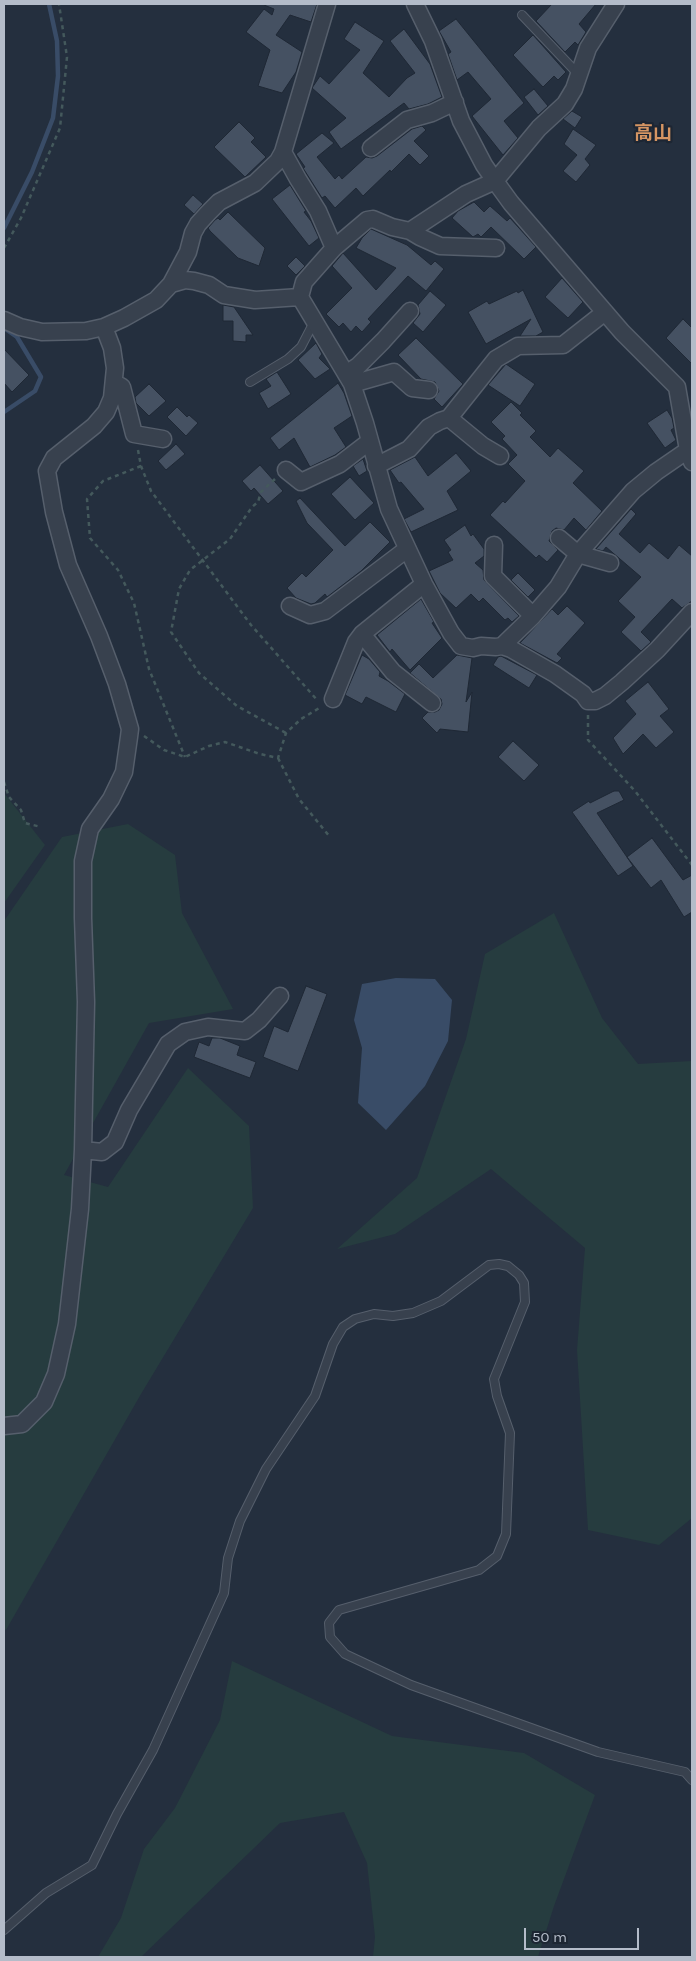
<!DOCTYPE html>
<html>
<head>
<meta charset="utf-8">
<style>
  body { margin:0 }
  #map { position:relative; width:696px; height:1961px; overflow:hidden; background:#242f3e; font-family:Karla,sans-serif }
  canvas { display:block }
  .frame { position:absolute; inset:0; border:5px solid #b4bcc9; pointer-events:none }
  .scale { position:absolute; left:524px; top:1928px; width:115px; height:22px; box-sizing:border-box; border:2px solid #b4bcc9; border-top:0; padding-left:6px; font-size:15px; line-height:18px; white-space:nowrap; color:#b4bcc9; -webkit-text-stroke:4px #1d2633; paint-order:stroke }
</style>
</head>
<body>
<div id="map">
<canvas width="696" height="1961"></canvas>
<div class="frame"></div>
<div class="scale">50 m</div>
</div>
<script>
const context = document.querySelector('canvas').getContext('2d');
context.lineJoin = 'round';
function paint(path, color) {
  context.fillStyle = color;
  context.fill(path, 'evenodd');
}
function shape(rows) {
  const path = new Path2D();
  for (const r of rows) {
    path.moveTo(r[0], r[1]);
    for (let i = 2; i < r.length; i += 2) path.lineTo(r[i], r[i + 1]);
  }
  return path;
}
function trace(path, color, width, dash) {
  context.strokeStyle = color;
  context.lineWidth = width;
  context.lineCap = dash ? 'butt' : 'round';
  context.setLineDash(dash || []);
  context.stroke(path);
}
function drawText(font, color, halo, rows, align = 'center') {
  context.font = font + ' Karla,"Noto Sans JP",sans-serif';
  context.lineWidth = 4.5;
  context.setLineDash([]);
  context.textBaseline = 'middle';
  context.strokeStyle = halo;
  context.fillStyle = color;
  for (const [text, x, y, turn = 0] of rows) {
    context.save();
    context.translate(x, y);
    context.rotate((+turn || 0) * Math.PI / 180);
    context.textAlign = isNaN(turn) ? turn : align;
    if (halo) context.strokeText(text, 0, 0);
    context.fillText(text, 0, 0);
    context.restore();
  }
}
const green = shape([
  [4,793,45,845,4,903],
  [128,824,175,855,182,913,233,1009,149,1023,64,1175,108,1187,188,1068,249,1126,253,1208,141,1394,6,1630,4,1629,4,921,62,837],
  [554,913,602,1018,638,1064,692,1061,692,1518,659,1545,588,1530,577,1350,585,1248,491,1169,395,1234,337,1249,417,1178,466,1039,485,954],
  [232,1661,392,1736,524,1753,595,1795,554,1906,538,1957,373,1957,375,1937,367,1863,344,1812,280,1823,141,1957,98,1957,121,1918,144,1849,175,1808,220,1720]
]);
const water = shape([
  [396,978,435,979,452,1000,448,1041,425,1086,386,1130,358,1103,362,1048,354,1020,362,984]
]);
const stream = shape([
  [4,228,32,172,53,118,58,76,57,41,49,4],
  [4,412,35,391,41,377,17,337,4,328]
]);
const building = shape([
  [264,4,317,4,311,22,290,15,276,35,302,52,296,72,282,93,258,86,270,50,246,32,264,9,272,15,274,9,264,5,264,4],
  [552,4,596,4,579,24,586,32,578,45,575,42,565,52,536,21,552,4],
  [456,19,524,103,504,121,518,138,503,155,472,116,491,99,468,72,457,80,448,54,451,52,439,31,456,19],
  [355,22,384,41,363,73,389,97,407,78,415,73,390,41,404,29,430,64,442,97,428,104,409,109,404,103,341,149,329,132,346,118,312,88,320,76,329,84,360,50,344,39,355,22],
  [533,35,566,72,558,80,554,76,543,87,513,55,533,35],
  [534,89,548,106,538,115,524,97,534,89],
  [572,111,582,117,575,128,563,119,572,111],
  [239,122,255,138,251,142,266,157,245,177,214,147,239,122],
  [422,126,426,130,414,141,429,156,420,165,409,154,391,172,390,170,363,196,356,188,335,208,325,196,322,198,303,168,305,167,296,154,322,133,334,143,317,157,335,179,339,175,342,179,366,157,372,158,377,156,412,129,422,126],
  [573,129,596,145,585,159,590,165,576,182,563,171,577,155,564,144,573,129],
  [290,185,306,211,304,212,311,221,319,238,309,246,272,199,290,185],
  [193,195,203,204,194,214,184,205,193,195],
  [474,202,484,212,490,206,507,221,510,218,536,247,524,259,491,227,481,237,478,234,473,237,452,218,458,211,474,202],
  [228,212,265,248,259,266,238,258,210,231,208,228,215,220,218,218,220,220,228,212],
  [371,229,407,245,431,265,435,261,444,269,426,291,408,276,368,319,371,322,362,332,356,326,351,332,343,323,339,327,326,314,352,288,332,266,343,253,376,290,396,268,356,248,362,238,371,229],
  [296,257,305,266,296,275,287,266,296,257],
  [562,278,583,302,568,318,545,297,562,278],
  [523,290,543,332,536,336,520,336,531,319,486,344,468,312,487,301,489,304,517,291,518,293,523,290],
  [430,291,446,305,423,332,413,323,420,314,418,305,430,291],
  [223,305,234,307,253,335,246,335,246,342,233,341,233,321,223,321,223,305],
  [683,319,692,328,692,364,666,338,683,319],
  [416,338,463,384,442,407,434,399,439,391,435,382,421,379,398,355,416,338],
  [316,343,322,354,319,358,330,369,315,379,298,360,316,343],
  [4,349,29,375,12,392,4,383,4,349],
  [506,364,535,384,520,406,488,385,506,364],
  [277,372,291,394,268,409,259,393,271,386,266,379,277,372],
  [338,383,344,393,352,416,334,428,346,447,335,455,310,467,294,438,279,450,270,438,338,383],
  [149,384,166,401,149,416,136,403,135,397,149,384],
  [511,402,522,413,520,415,536,431,530,437,550,457,558,448,584,471,573,483,602,511,586,530,574,518,564,530,556,528,552,531,549,541,558,550,547,562,539,555,536,558,490,515,503,501,505,503,525,481,508,464,517,455,502,439,505,436,491,422,511,402],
  [177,407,187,417,189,415,198,423,186,436,167,417,177,407],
  [667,410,672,418,674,428,671,430,676,440,665,448,647,423,667,410],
  [176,444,185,454,166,470,158,461,176,444],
  [456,453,471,471,447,491,458,510,411,532,404,519,424,509,401,482,399,483,390,470,415,457,428,476,456,453],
  [363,459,367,471,359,476,353,466,363,459],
  [260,465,283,491,268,504,254,488,251,491,242,481,260,465],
  [350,477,374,503,355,520,331,494,350,477],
  [300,498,345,546,370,522,390,542,361,571,327,597,325,594,315,603,311,604,296,598,287,588,302,573,306,577,333,550,307,523,296,501,300,498],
  [631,509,636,514,619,534,640,553,649,543,668,559,679,545,692,556,692,601,682,608,672,599,641,632,651,642,641,651,621,632,635,617,618,601,641,577,606,547,603,551,596,549,631,509],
  [465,525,471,536,473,534,484,549,484,556,475,563,483,570,484,580,519,616,512,622,508,618,505,620,483,598,479,602,471,594,456,608,440,593,429,571,453,560,448,552,451,550,444,540,465,525],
  [518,573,535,590,528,597,511,580,518,573],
  [421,599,434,622,432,623,442,638,410,670,392,649,390,652,377,635,421,599],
  [567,606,585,623,557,654,562,658,557,663,520,643,552,609,558,615,567,606],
  [362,655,369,659,380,672,379,676,388,681,405,694,396,712,366,697,362,704,345,695,362,655],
  [457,655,472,658,466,702,472,692,468,732,440,729,437,733,422,718,428,712,435,712,439,710,442,704,441,699,410,673,419,664,433,678,457,655],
  [501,656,537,675,529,688,493,665,498,657,501,656],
  [648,682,669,709,660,716,674,732,656,748,643,734,623,754,613,738,636,714,625,701,648,682],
  [513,741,539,765,524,781,498,757,513,741],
  [614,791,619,791,624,800,597,813,633,866,618,876,572,812,589,801,590,803,614,791],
  [652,838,683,880,692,875,692,912,684,917,661,880,651,888,627,857,652,838],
  [306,986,327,994,298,1071,263,1057,274,1026,288,1032,306,986],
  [212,1038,220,1038,240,1046,237,1055,256,1062,250,1078,194,1057,199,1042,209,1046,212,1038]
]);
const path = shape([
  [4,248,21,218,60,128,67,57,59,4],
  [138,450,141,466,151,491,251,625,318,701],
  [141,466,103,481,87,499,90,538,118,570,134,603,149,669,185,757],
  [275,479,261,492,258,502,252,507,230,539,190,570,179,589,171,632,199,673,237,706,286,733],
  [588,715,588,740,635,791,692,865],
  [144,736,164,750,185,757,209,746,225,742,260,754,278,758,286,733,301,719,321,707],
  [278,758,299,799,330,837],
  [4,782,9,797,21,810,25,823,41,827]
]);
const lane = shape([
  [522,15,579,75],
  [250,382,288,359,301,347,314,322],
  [4,1930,46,1893,92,1865,117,1814,153,1750,224,1593,228,1558,240,1521,266,1469,315,1396,333,1344,343,1327,355,1319,374,1314,393,1316,413,1313,441,1301,489,1265,499,1264,508,1266,519,1275,524,1283,525,1302,494,1379,497,1396,510,1433,506,1534,497,1556,479,1570,339,1610,329,1623,330,1637,345,1654,411,1685,598,1752,685,1772,692,1780]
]);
const street = shape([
  [415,4,433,41,461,121,484,165,495,181,511,203,622,332,677,387,688,450,692,462],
  [371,148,407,120,432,113,455,102],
  [283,152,298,179,318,211,334,248],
  [410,231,466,194,495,181,539,128,565,104,574,89,588,48,616,4],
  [171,284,185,280,194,281,209,285,224,295,255,300,300,297,352,384,365,423,389,509,424,584,451,633,461,646,473,648,481,646,496,647,502,646,511,649,555,674,583,694,588,701,595,701,605,696,622,682,657,650,692,612],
  [300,297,304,282,334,248,367,220,373,219,392,227,410,231,420,237,440,246,496,248],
  [4,320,20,327,42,332,86,331,104,327,124,318,156,300,171,284,188,252,193,233,198,224,208,213,219,202,255,183,278,161,283,152,327,4],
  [346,374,358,366,383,341,410,311],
  [115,383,122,387,134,434,163,439],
  [352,384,394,372,412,388,429,390],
  [449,418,483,446,500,456],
  [376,466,409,449,429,427,440,421,449,418,496,359,518,346,563,345,605,312],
  [286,470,301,482,340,464,370,441],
  [559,538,578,554,610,563],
  [494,545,493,576,531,614,532,617],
  [290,606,310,615,325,611,407,549],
  [362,634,393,672,432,703],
  [502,646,532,617,558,587,578,554,633,491,656,472,688,450],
  [333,699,356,642,362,634,424,584],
  [83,1150,102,1152,115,1142,129,1110,168,1044,185,1032,208,1027,245,1031,259,1020,280,996],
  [4,1426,22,1424,44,1402,56,1374,67,1324,80,1209,83,1150,86,1002,83,918,83,861,90,829,111,799,124,772,129,737,130,729,117,684,99,636,68,565,54,512,47,471,54,458,94,426,106,412,112,398,115,368,112,348,104,327]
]);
const neighbourhoodNames = [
  ["高山",653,134]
];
paint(green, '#263c3f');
paint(water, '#394c67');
trace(stream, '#394c67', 4.5);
paint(building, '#455162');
trace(building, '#1f2835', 1);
trace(lane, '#565f6c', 10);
trace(street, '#565f6c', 19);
trace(path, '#44595c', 2.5, [4, 4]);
trace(lane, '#38414e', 8);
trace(street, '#38414e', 16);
drawText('bold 19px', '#d59563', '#1d2633', neighbourhoodNames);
</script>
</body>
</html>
